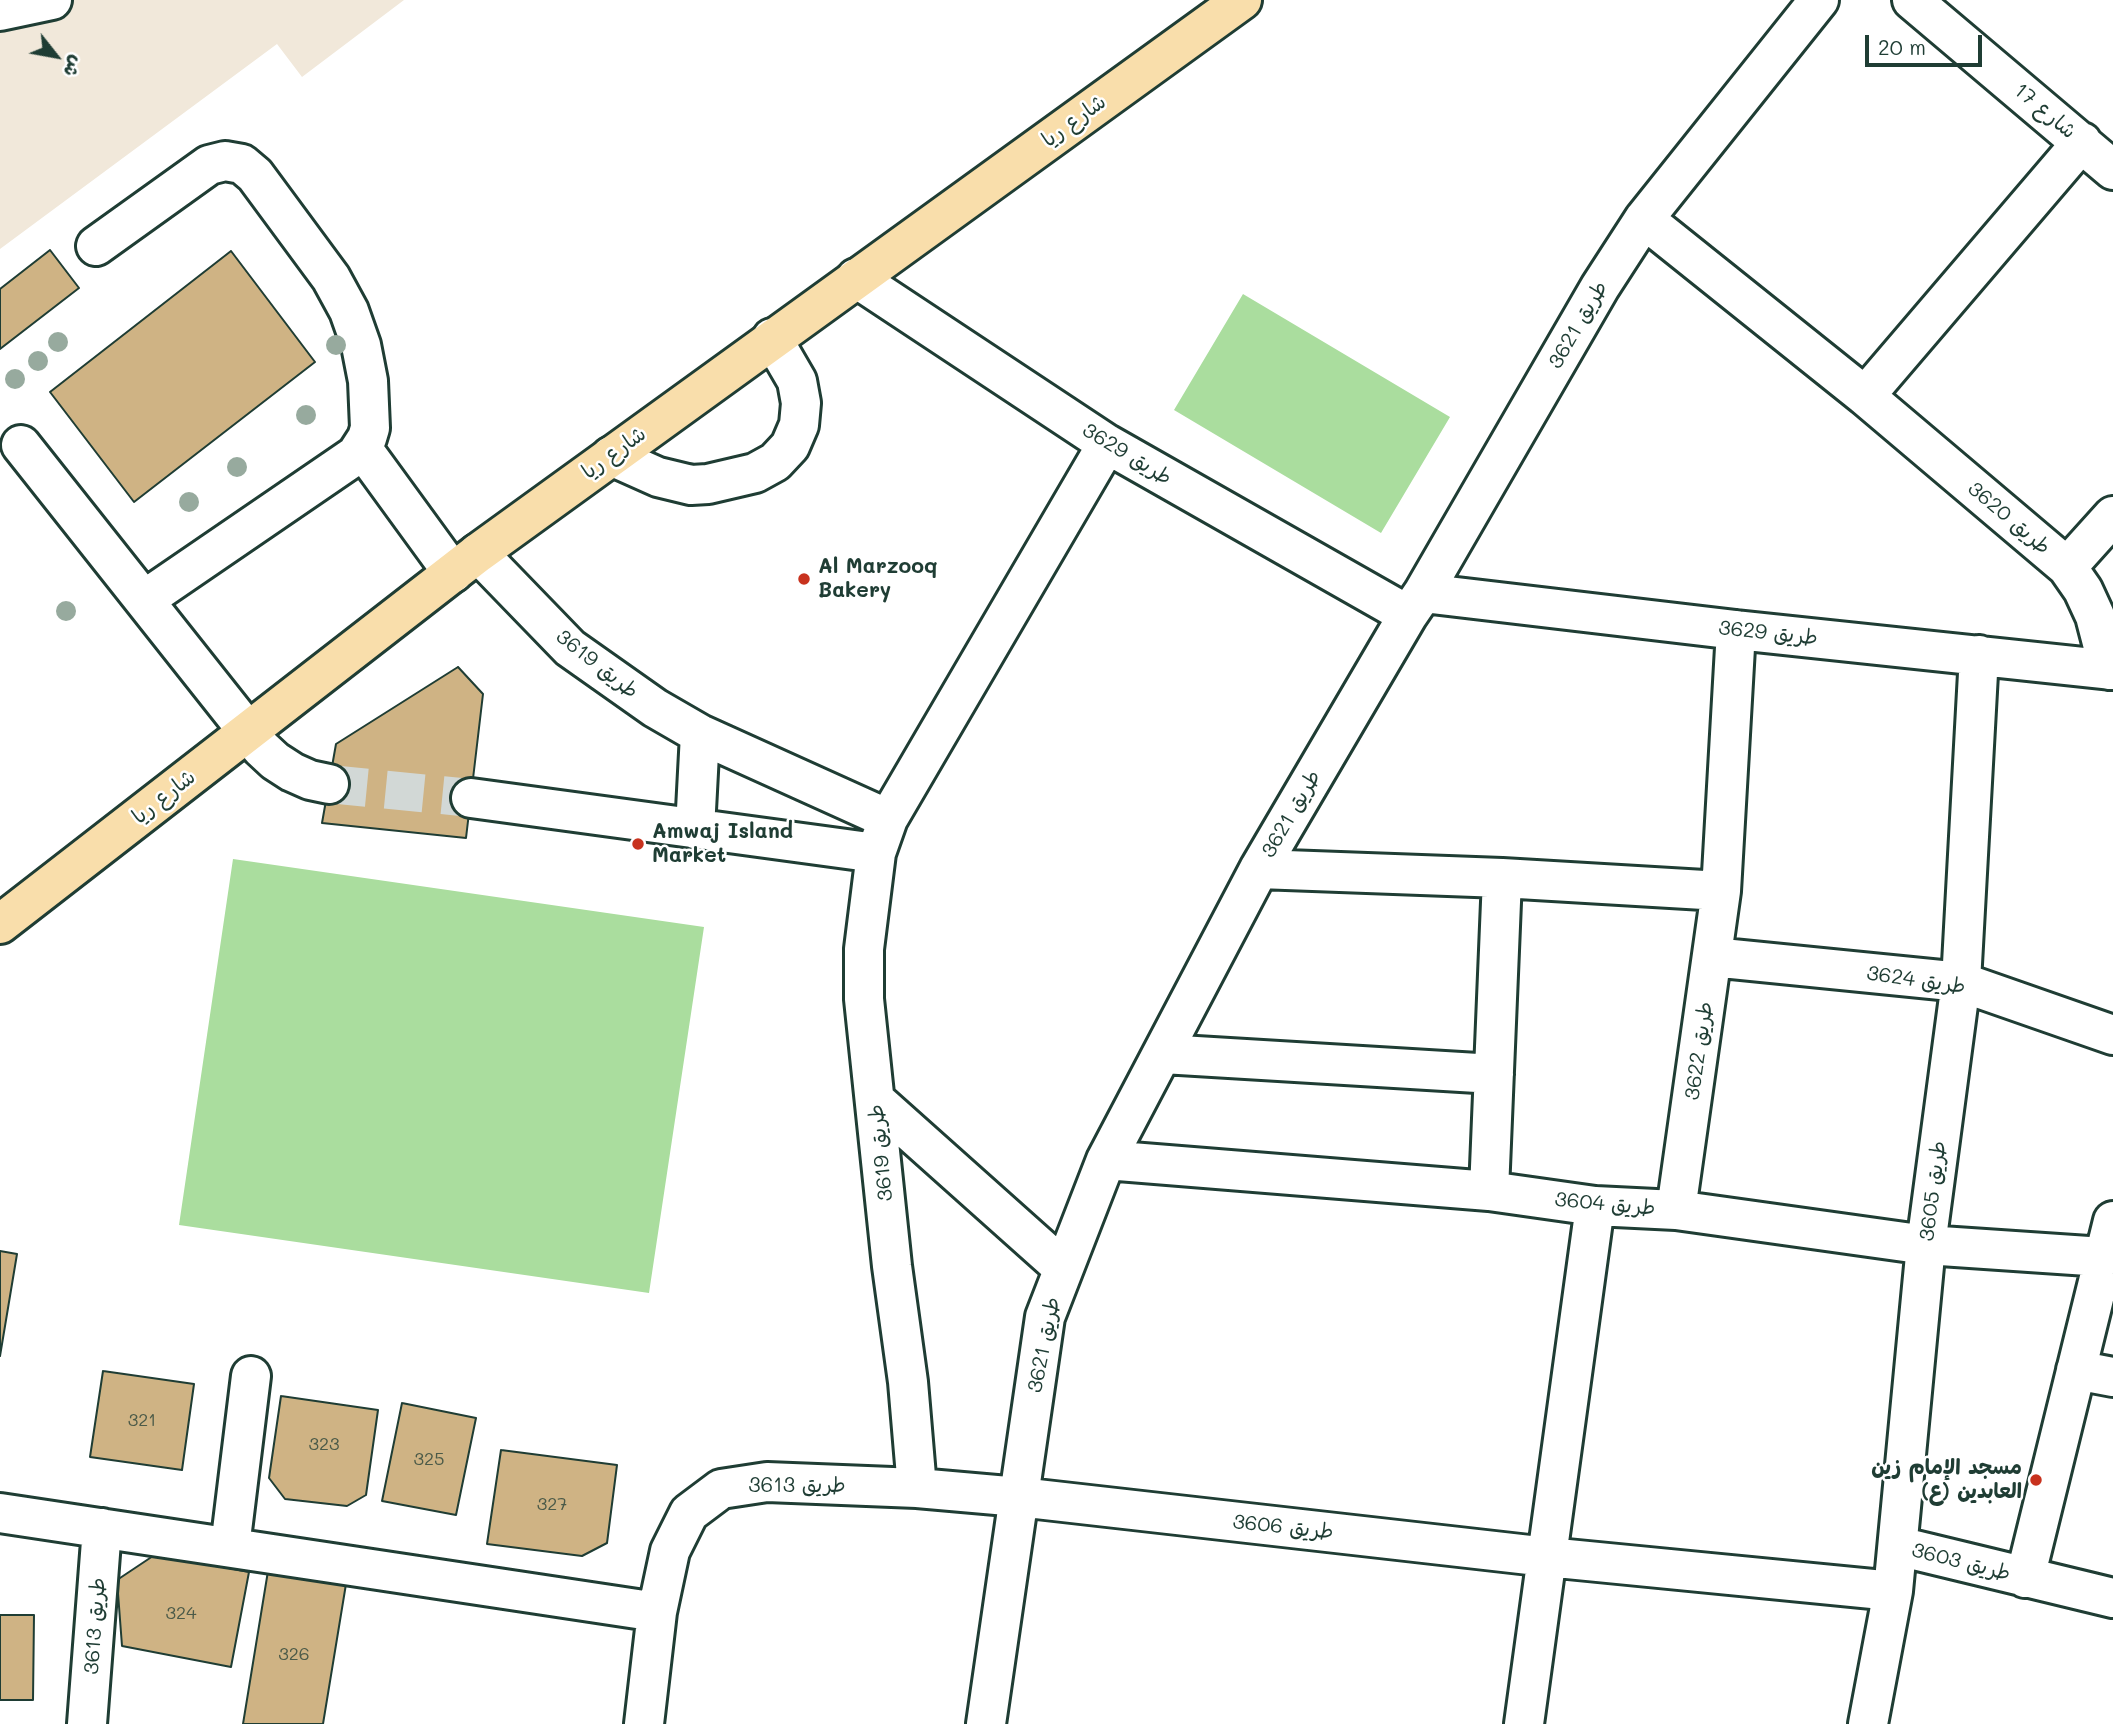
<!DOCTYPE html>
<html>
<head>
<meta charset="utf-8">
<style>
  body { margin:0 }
  #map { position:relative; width:2113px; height:1724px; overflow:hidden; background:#fff; font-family:Mali,"Playpen Sans Arabic",sans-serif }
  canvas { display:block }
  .north { position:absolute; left:21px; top:21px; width:70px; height:70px; -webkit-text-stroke:5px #fff; paint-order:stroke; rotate:121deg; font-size:19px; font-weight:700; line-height:28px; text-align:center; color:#1f3d34 }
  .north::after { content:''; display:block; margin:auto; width:24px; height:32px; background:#1f3d34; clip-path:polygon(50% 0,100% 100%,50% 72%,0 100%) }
  .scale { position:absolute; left:1865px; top:35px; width:117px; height:32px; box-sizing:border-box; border:4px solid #1f3d34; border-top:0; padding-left:9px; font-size:21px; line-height:24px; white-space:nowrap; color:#1f3d34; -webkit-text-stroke:5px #fff; paint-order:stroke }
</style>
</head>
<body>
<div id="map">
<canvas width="2113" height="1724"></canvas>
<div class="north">ش</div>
<div class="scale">20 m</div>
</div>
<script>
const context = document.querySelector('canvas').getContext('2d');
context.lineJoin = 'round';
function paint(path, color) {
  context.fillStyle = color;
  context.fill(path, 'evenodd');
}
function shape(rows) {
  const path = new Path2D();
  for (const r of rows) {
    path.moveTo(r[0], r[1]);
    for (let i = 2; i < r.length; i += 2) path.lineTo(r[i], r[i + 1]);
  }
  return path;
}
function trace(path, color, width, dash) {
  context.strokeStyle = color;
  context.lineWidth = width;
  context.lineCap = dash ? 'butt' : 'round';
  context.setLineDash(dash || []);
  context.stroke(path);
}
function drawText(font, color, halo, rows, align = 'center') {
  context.font = font + ' Mali,"Playpen Sans Arabic",sans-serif';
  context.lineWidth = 5;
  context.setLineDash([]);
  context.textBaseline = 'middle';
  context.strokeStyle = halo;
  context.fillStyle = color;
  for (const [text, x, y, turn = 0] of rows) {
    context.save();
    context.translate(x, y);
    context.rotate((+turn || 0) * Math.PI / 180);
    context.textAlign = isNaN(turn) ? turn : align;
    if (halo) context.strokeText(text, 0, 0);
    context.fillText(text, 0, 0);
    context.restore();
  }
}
const built = shape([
  [0,0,404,0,302,77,277,44,0,249]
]);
const green = shape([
  [1243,294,1450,417,1381,533,1174,410],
  [233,859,704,927,649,1293,179,1225]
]);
const building = shape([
  [50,250,79,288,0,349,0,289,50,250],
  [231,251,315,362,134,502,50,392,231,251],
  [458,667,483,694,466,838,322,823,336,744,458,667],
  [0,1251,17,1254,0,1356,0,1251],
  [103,1371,194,1384,182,1470,90,1457,103,1371],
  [281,1396,378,1410,366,1495,347,1506,285,1499,269,1478,281,1396],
  [402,1403,476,1418,456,1515,382,1501,402,1403],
  [501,1450,617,1465,607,1543,582,1556,487,1544,501,1450],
  [156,1554,249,1572,231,1667,122,1646,117,1580,156,1554],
  [268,1571,346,1584,323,1724,243,1724,268,1571],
  [0,1615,34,1615,33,1700,0,1700,0,1615]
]);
const minorTunnel = shape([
  [329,784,471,798]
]);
const minor = shape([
  [1912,0,2113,170],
  [0,11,52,0],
  [1644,219,1865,396,2067,567,2083,590,2095,616,2109,670],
  [96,246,209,165,225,161,242,164,255,175,331,278,349,311,361,345,368,381,370,428,367,438,356,455,144,600],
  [856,278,1107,444,1408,615],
  [1865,396,2082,142],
  [21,445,261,748,275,761,292,772,310,780,329,784],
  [362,448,453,573],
  [611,456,658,477,691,485,708,484,755,473,775,462,790,446,799,425,801,403,797,381,772,338],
  [478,553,570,648,655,708,700,734,888,819],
  [2067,567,2113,516],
  [1423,593,1736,630,2113,670],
  [471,798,876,853],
  [695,829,700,734],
  [1259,869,1502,878,1721,891],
  [1712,957,1961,982,2113,1035],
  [1163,1054,1494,1074],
  [876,1101,1063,1268],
  [1106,1160,1489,1191,1595,1206,1676,1210,1926,1245,2103,1257],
  [1489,1191,1502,878],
  [1676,1210,1721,891,1736,630],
  [2076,1370,2113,1377],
  [917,1488,908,1382,892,1266,864,999,864,949,876,853,888,819,1107,444],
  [0,1513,657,1612],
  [1898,1546,2113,1598],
  [230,1547,251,1376],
  [2025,1578,2113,1221],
  [87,1724,102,1528],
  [644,1724,657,1612,670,1551,689,1513,721,1489,767,1482,917,1488,1019,1497,1547,1557,1893,1591],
  [986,1724,1045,1317,1106,1160,1259,869,1408,615,1423,593,1600,287,1644,219,1819,0],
  [1524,1724,1595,1206],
  [1868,1724,1893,1591,1926,1245,1961,982,1979,655]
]);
const major = shape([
  [0,924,478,553,1242,0]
]);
const trees = [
  [58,342],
  [336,345],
  [38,361],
  [15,379],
  [306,415],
  [237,467],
  [189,502],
  [66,611]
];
const markers = [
  [804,579,7,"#c8321e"],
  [638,844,7,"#c8321e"],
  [2036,1480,7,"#c8321e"]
];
const numberNames = [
  ["321",142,1420],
  ["323",324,1444],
  ["325",429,1459],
  ["327",552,1504],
  ["324",181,1613],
  ["326",294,1654]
];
const streetNames = [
  ["شارع 17",2045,111,40],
  ["شارع ريا",1074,121,-36],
  ["طريق 3621",1578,325,-60],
  ["شارع ريا",614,453,-36],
  ["طريق 3629",1127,454,31],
  ["طريق 3620",2009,518,40],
  ["طريق 3629",1768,633,6],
  ["طريق 3619",597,664,38],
  ["شارع ريا",164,797,-38],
  ["طريق 3621",1291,814,-60],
  ["طريق 3624",1916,980,8],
  ["طريق 3622",1699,1051,-82],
  ["طريق 3619",881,1153,-96],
  ["طريق 3605",1933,1191,-83],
  ["طريق 3604",1605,1204,5],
  ["طريق 3621",1044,1345,-79],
  ["طريق 3613",797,1486],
  ["طريق 3606",1283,1527,6],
  ["طريق 3603",1961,1562,14],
  ["طريق 3613",95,1626,-86]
];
const poiNames = [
  ["Al Marzooq",818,567],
  ["Bakery",818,591],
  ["Amwaj Island",652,832],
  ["Market",652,856],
  ["مسجد الإمام زين",2022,1468,"right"],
  ["العابدين (ع)",2022,1492,"right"]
];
paint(built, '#f1e8da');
paint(green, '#aadd9e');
paint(building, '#cfb384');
trace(building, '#1f3d34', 2);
trace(minorTunnel, '#d2d8d6', 38, [38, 19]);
trace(minor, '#1f3d34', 44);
trace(major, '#1f3d34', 44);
trace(minor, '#fff', 38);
trace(major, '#f9deab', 38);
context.fillStyle = '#97aa9e';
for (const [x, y] of trees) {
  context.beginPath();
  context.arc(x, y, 10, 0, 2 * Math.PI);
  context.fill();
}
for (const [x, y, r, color] of markers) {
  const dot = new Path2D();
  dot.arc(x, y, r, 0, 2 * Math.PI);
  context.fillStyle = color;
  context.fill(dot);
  trace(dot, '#fff', 2.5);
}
drawText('18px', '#4b5a48', null, numberNames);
drawText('21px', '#1f3d34', '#fff', streetNames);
drawText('bold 21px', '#1f3d34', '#fff', poiNames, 'left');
</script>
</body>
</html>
